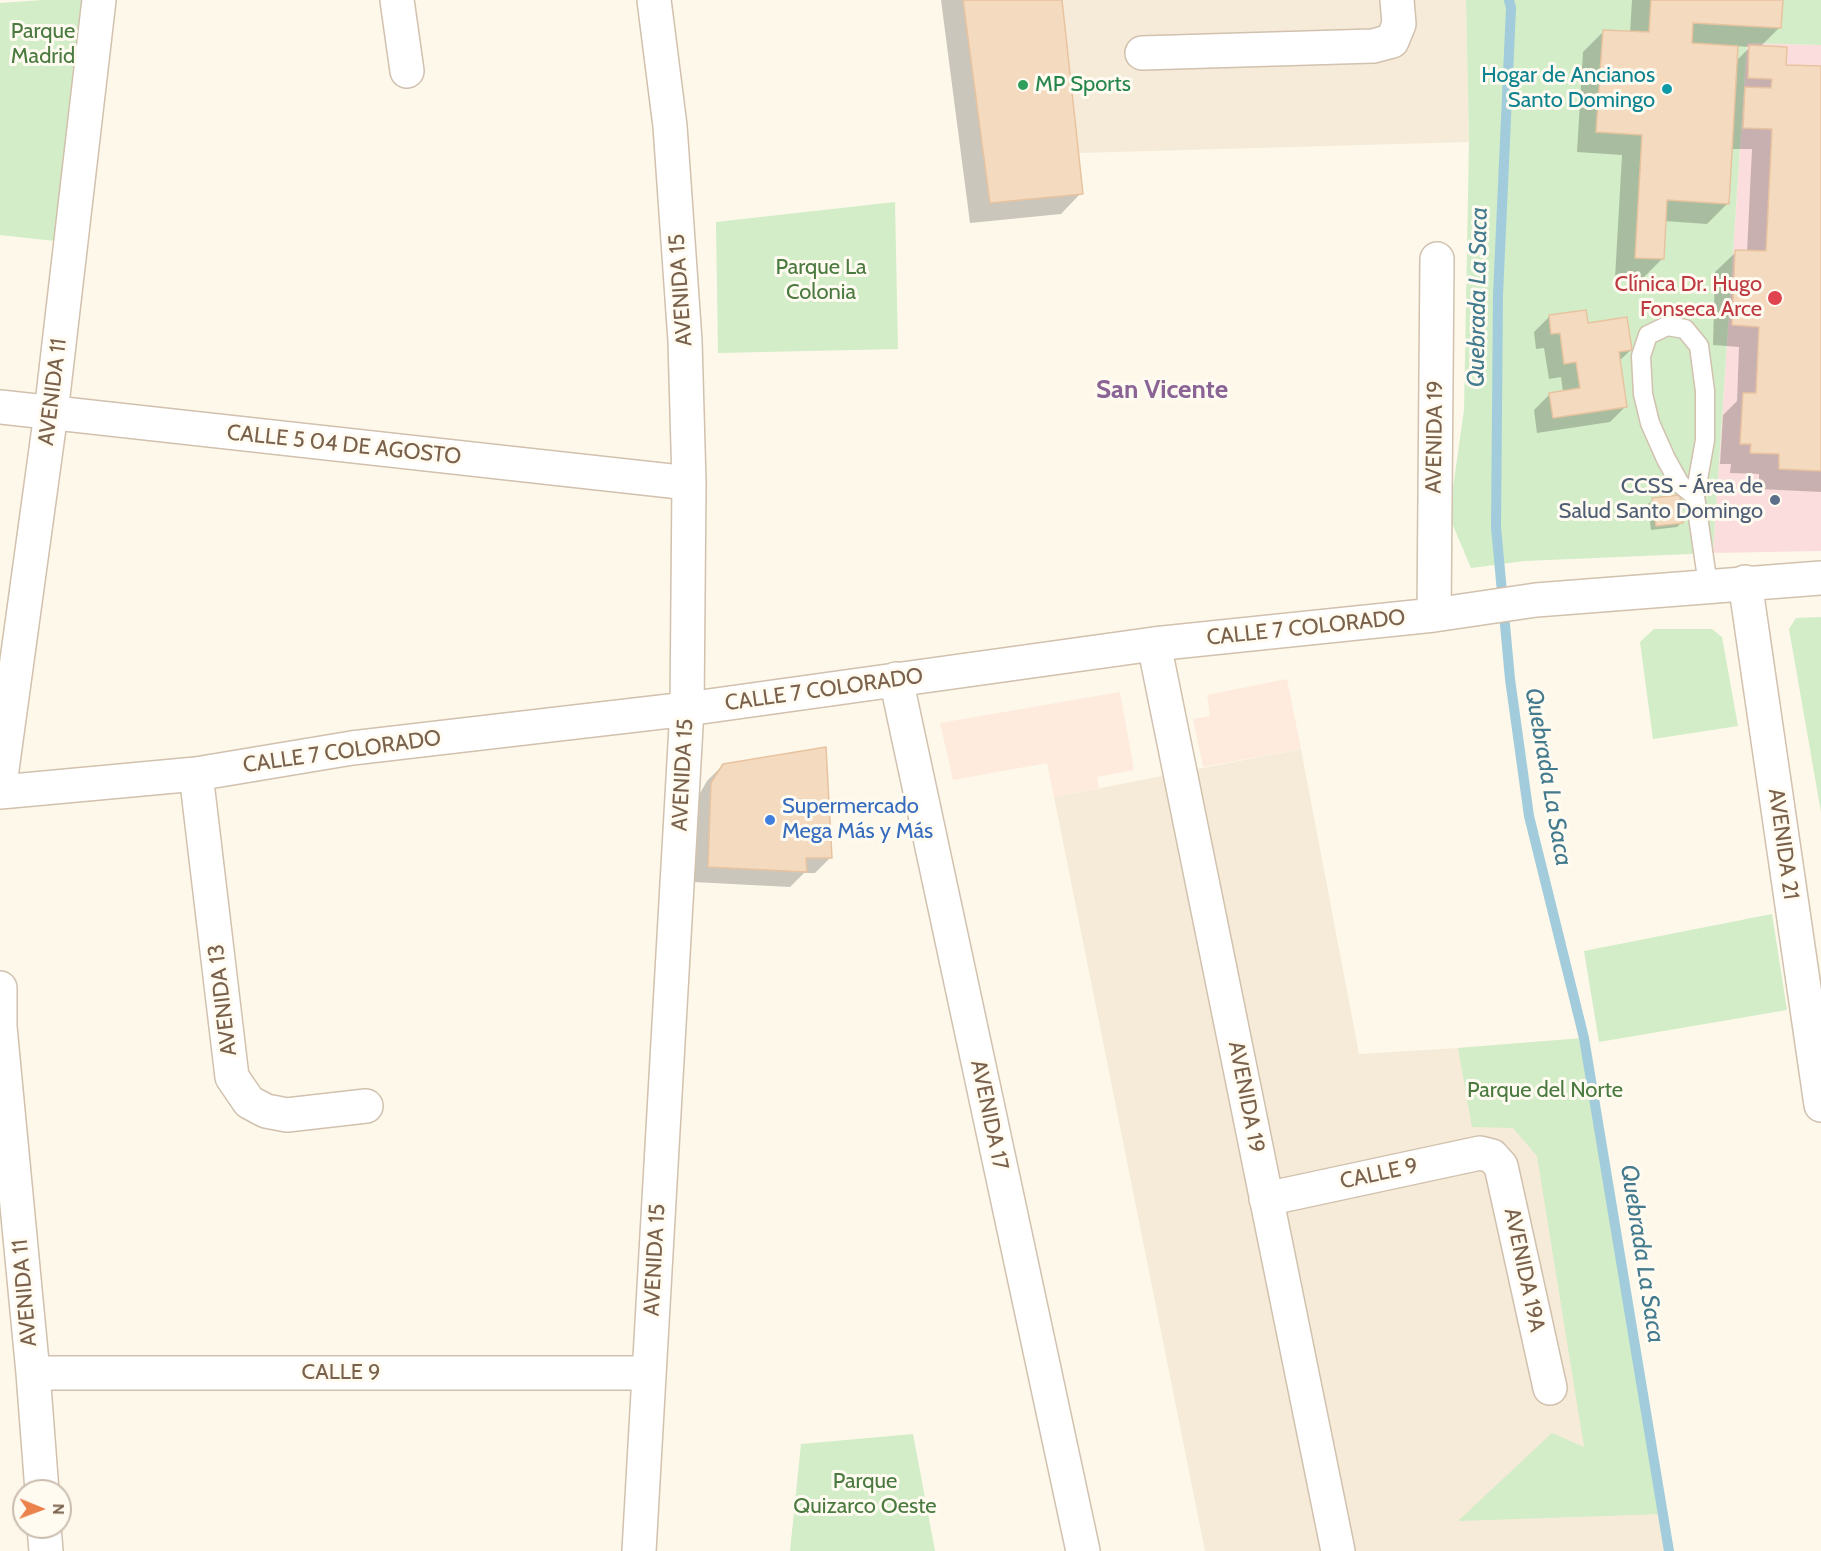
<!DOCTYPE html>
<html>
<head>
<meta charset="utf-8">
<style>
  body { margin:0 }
  #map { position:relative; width:1821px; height:1551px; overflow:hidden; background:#fdf8ea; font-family:Cabin,sans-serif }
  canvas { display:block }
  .north { position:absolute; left:12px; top:1479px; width:60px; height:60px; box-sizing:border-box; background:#fffbf1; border:2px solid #cabdaf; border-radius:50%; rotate:91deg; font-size:16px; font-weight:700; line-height:24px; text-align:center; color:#7a614b }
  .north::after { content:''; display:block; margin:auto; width:21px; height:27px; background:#eb814b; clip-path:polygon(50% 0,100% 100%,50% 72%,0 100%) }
</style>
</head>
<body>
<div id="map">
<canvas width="1821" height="1551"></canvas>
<div class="north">N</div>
</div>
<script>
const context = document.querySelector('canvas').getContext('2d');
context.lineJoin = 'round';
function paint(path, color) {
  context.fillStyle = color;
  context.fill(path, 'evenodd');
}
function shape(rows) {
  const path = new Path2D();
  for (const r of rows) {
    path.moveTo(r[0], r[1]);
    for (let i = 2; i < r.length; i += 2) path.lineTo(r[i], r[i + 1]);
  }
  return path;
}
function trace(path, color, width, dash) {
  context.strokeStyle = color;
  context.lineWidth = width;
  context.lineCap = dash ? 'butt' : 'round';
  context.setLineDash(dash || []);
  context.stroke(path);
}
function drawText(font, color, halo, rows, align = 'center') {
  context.font = font + ' Cabin,sans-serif';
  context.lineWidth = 6;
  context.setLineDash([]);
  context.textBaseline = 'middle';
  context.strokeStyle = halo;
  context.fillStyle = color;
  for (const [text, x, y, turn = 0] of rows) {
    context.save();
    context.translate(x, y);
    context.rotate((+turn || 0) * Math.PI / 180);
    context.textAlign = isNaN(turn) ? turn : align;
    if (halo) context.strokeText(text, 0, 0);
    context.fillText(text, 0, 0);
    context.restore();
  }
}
const residential = shape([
  [1062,0,1466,0,1469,142,1079,153],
  [1301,749,1359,1054,1458,1048,1584,1038,1669,1551,1205,1551,1054,797]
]);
const commercial = shape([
  [1287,679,1301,749,1203,767,1193,719,1210,716,1207,695],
  [1120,692,1134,770,1097,777,1099,788,1054,797,1047,763,953,780,940,723]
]);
const medical = shape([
  [1747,43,1821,45,1821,551,1713,553]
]);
const green = shape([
  [43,0,91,0,64,242,0,235,0,3],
  [1466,0,1821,0,1821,45,1747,43,1713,553,1524,561,1471,568,1449,516,1464,410,1469,142],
  [895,202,898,349,718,353,716,222],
  [1821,617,1821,812,1789,629,1796,618],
  [1654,629,1712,629,1722,637,1738,726,1653,739,1640,642],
  [1772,914,1787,1010,1599,1042,1584,951],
  [1584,1038,1663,1514,1458,1521,1552,1433,1584,1447,1537,1156,1513,1128,1472,1127,1458,1048],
  [913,1434,935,1551,790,1551,801,1444]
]);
const shadow = shape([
  [941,0,1060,0,1081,193,1061,214,970,223],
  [1632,0,1781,0,1780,27,1760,47,1785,66,1821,68,1821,492,1759,489,1759,474,1730,473,1731,464,1720,464,1723,415,1737,401,1739,347,1713,345,1715,272,1736,252,1747,252,1752,149,1731,149,1728,203,1707,224,1664,221,1662,259,1642,279,1615,278,1622,155,1577,152,1583,52,1603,32,1630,33],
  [1736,46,1750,47,1736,61],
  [1550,316,1587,324,1631,350,1619,361,1625,407,1610,422,1537,433,1534,410,1550,394,1563,392,1561,377,1549,379,1544,348,1536,349,1534,332],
  [1653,500,1682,522,1677,527,1651,530,1648,504],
  [723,765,831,857,815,873,804,873,790,887,693,882,696,800,707,781]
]);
const stream = shape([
  [1509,0,1511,8,1498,295,1496,527,1510,679,1529,816,1584,1038,1669,1551]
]);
const building = shape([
  [963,0,1062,0,1083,194,990,203,963,0],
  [1651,0,1783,0,1781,28,1693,23,1692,43,1738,46,1729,204,1667,200,1664,259,1635,258,1642,135,1596,132,1603,30,1649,32,1651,0],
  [1749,45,1787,47,1786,65,1821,66,1821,471,1779,469,1779,454,1750,453,1751,444,1740,444,1743,393,1756,393,1759,327,1732,325,1735,250,1766,251,1772,129,1743,128,1745,87,1771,88,1772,79,1748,78,1749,45],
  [1586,310,1588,323,1627,317,1632,350,1619,352,1627,407,1553,418,1549,393,1580,388,1576,362,1564,364,1560,333,1551,334,1549,315,1586,310],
  [1680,495,1683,523,1656,526,1652,498,1680,495],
  [826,747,832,858,806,858,807,872,708,867,711,783,723,764,826,747]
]);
const service = shape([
  [1695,496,1680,484,1666,459,1650,423,1643,394,1641,356,1648,335,1667,326,1685,329,1699,346,1705,391,1705,440,1695,496,1708,585]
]);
const minor = shape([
  [397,0,407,71],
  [1142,53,1373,46,1392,41,1399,24,1397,0],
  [0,407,689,483],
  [1745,582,1821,1105],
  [1434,615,1437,259],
  [1154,644,1338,1551],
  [896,679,1083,1551],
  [196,774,232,1077,249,1102,266,1111,287,1115,366,1106],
  [0,784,51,413,99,0],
  [0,792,196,774,352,748,687,709,1154,644,1434,615,1536,600,1821,578],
  [0,988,0,1027,33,1373,42,1491],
  [1266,1199,1480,1153,1492,1156,1501,1166,1550,1388],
  [33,1373,648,1373],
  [44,1527,46,1551],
  [639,1551,687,709,689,483,685,341,670,126,654,0]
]);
const markers = [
  [1023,85,6,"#2e9e5b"],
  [1667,89,6,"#0f9aa8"],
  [1775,298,8,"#e0444e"],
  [1775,500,6,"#5c6f8a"],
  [770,820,6,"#3f7fe0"]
];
const parkNames = [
  ["Parque",43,32],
  ["Madrid",43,57],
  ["Parque La",821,268],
  ["Colonia",821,293],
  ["Parque del Norte",1545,1091],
  ["Parque",865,1482],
  ["Quizarco Oeste",865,1507]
];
const cultureNames = [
  ["Hogar de Ancianos",1655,76],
  ["Santo Domingo",1655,101]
];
const leisureNames = [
  ["MP Sports",1035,85]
];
const healthNames = [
  ["Clínica Dr. Hugo",1762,285],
  ["Fonseca Arce",1762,310]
];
const streetNames = [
  ["AVENIDA 15",681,290,-94],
  ["AVENIDA 11",53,392,-83],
  ["AVENIDA 19",1435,437,-89],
  ["CALLE 5 04 DE AGOSTO",344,445,6],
  ["CALLE 7 COLORADO",1306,628,-6],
  ["CALLE 7 COLORADO",824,690,-8],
  ["CALLE 7 COLORADO",342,752,-8],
  ["AVENIDA 15",683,775,-87],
  ["AVENIDA 21",1783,844,82],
  ["AVENIDA 13",223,1000,-97],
  ["AVENIDA 19",1246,1097,79],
  ["AVENIDA 17",989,1115,78],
  ["CALLE 9",1379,1174,-12],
  ["AVENIDA 15",655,1260,-87],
  ["AVENIDA 19A",1524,1270,78],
  ["AVENIDA 11",25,1293,-95],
  ["CALLE 9",341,1373]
];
const serviceNames = [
  ["CCSS - Área de",1763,487],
  ["Salud Santo Domingo",1763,512]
];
const shopNames = [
  ["Supermercado",782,807],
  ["Mega Más y Más",782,832]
];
const waterNames = [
  ["Quebrada La Saca",1478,297,-89],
  ["Quebrada La Saca",1548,777,80],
  ["Quebrada La Saca",1642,1254,81]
];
const quarterNames = [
  ["San Vicente",1162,390]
];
paint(residential, '#f6ebd8');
paint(commercial, '#feebde');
paint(medical, '#fcdddd');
paint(green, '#d2edc7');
paint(shadow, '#0003');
trace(stream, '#a2ccdb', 10);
paint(building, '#f4dbc0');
trace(building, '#e8c3a0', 1.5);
trace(service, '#d1c1ae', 21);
trace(minor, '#d1c1ae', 36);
trace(service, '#fff', 18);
trace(minor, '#fff', 33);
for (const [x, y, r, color] of markers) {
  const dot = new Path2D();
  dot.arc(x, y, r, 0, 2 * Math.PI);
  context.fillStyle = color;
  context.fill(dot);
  trace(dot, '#fffbf1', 2);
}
drawText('22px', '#4a7a40', '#fffbf1', parkNames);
drawText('22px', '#0d838f', '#fffbf1', cultureNames, 'right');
drawText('22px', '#27864d', '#fffbf1', leisureNames, 'left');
drawText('22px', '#be3a42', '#fffbf1', healthNames, 'right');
drawText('22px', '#7a614b', '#fffbf1', streetNames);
drawText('22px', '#4e5e75', '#fffbf1', serviceNames, 'right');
drawText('22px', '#366cbe', '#fffbf1', shopNames, 'left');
drawText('italic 24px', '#437a8e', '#fffbf1', waterNames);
drawText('bold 26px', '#8b6496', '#fffbf1', quarterNames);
</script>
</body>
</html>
